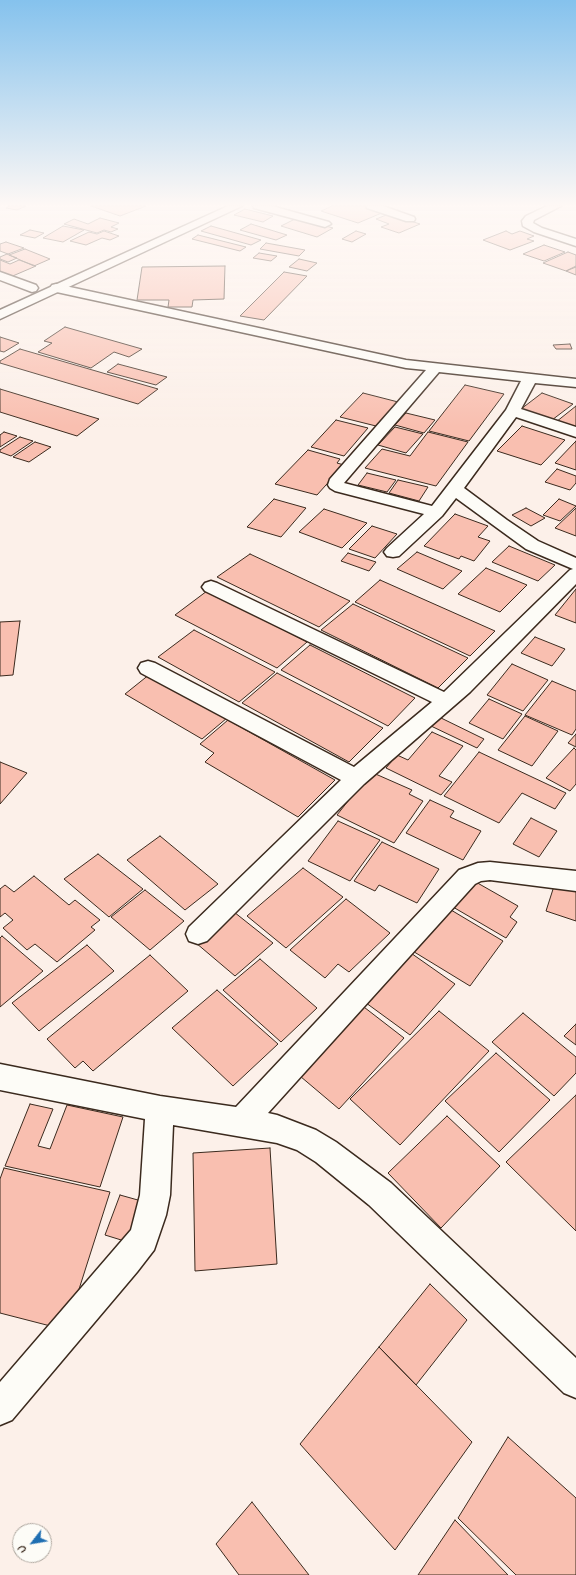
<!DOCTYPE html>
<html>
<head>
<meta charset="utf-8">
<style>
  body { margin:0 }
  #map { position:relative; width:576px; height:1575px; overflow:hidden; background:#fcf0e9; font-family:Mynerve,sans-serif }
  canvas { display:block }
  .north { position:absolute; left:12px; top:1523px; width:40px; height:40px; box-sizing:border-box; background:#fdfcf7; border:1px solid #afa8a0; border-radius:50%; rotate:239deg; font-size:11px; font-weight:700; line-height:16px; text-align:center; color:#3b2a1e }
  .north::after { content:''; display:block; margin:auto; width:14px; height:18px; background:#1f6fb2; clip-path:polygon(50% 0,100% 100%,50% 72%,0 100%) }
</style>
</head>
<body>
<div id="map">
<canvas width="576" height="1575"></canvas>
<div class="north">U</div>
</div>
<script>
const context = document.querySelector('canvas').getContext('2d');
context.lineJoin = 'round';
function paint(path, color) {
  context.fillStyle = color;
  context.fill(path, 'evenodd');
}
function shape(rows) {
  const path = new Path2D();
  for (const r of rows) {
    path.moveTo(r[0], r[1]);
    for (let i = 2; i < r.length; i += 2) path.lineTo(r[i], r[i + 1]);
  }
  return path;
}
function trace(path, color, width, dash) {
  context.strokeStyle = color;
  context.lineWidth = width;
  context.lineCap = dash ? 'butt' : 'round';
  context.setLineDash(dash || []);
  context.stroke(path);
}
const building = shape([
  [9,206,26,206,17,210,6,208,9,206],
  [91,206,146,206,120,216,91,206],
  [332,206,366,206,384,212,358,223,321,211,332,206],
  [245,209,273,216,263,222,234,215,245,209],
  [389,214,420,224,399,233,381,227,389,224,376,219,389,214],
  [100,218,119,223,111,227,118,229,111,232,104,230,97,233,64,224,74,219,88,224,100,218],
  [297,218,333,228,317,237,281,226,297,218],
  [251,224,287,235,276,240,240,230,251,224],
  [63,226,84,230,63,242,43,238,63,226],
  [211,226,261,240,251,245,201,231,211,226],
  [30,230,44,233,35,238,20,235,30,230],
  [104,231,119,236,110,240,102,238,86,245,70,241,89,232,97,234,104,231],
  [356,231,366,234,352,242,342,239,356,231],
  [506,231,512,234,520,231,534,236,527,239,534,241,510,250,483,240,506,231],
  [198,235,246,247,240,251,192,239,198,235],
  [6,242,24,248,8,254,0,251,0,244,6,242],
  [266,243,305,250,299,256,260,249,266,243],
  [544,245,565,252,544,261,523,254,544,245],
  [25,249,50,259,34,266,9,255,25,249],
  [568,252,576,255,576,266,566,271,543,263,568,252],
  [259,253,277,256,271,261,253,258,259,253],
  [7,254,9,255,17,258,8,262,0,259,0,257,7,254],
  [299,259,317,263,307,271,289,267,299,259],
  [0,260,10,264,19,260,36,266,8,278,0,275,0,260],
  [225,266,224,299,193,300,192,307,168,307,169,300,137,300,142,267,225,266],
  [576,267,576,275,566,271,576,267],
  [284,272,307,276,264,320,240,316,284,272],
  [65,327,142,349,129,357,114,352,91,368,38,352,52,343,44,341,65,327],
  [0,337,19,343,4,352,0,351,0,337],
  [570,344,572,349,556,349,553,345,570,344],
  [20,349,158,389,138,404,0,363,0,361,20,349],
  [118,364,167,377,156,385,107,372,118,364],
  [465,385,504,394,469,441,429,431,465,385],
  [0,389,99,419,77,436,0,412,0,389],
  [363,393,402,403,380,427,340,417,363,393],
  [542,393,573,404,552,420,521,409,542,393],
  [576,406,576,429,556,422,576,406],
  [406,413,435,420,424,433,395,425,406,413],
  [336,420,368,428,344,456,311,447,336,420],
  [522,426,565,440,541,465,497,451,522,426],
  [395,427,423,434,406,453,378,445,395,427],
  [4,432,17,436,0,447,0,435,4,432],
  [428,432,468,442,436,486,365,468,382,449,410,456,428,432],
  [20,437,33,441,11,456,0,452,0,450,20,437],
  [576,441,576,470,555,463,576,441],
  [35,442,51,447,29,462,13,457,35,442],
  [308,450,340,459,337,463,344,465,317,495,275,484,308,450],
  [557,469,576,476,576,483,570,490,545,482,557,469],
  [367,473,396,480,387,492,358,485,367,473],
  [398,480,428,487,419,501,389,493,398,480],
  [274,499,306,508,281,537,247,527,274,499],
  [559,499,576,506,560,521,543,515,559,499],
  [526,508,545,518,531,526,512,515,526,508],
  [576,508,576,536,555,528,576,508],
  [324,509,367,523,342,548,299,532,324,509],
  [455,514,488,526,478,537,490,541,474,561,461,556,459,559,424,546,455,514],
  [372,526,397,534,375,558,349,549,372,526],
  [509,546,555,565,538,581,492,562,509,546],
  [417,552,462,571,443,589,397,569,417,552],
  [348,553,376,562,369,571,341,561,348,553],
  [250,554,350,601,319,627,217,577,250,554],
  [486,568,527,585,500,612,458,594,486,568],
  [380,580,495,631,470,656,355,602,380,580],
  [576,589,576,623,555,615,576,589],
  [207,591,307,642,277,668,175,615,207,591],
  [353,604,468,658,438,688,321,630,353,604],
  [20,621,13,675,0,676,0,622,20,621],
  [194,630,275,672,239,702,158,657,194,630],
  [535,637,565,649,552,666,521,653,535,637],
  [310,645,415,698,388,726,281,670,310,645],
  [512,664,548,680,523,711,487,695,512,664],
  [277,673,383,728,349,762,242,703,277,673],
  [150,674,227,718,202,739,125,694,150,674],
  [552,681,576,691,576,729,572,735,525,715,552,681],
  [489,699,522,714,503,739,469,723,489,699],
  [525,716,558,731,532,766,498,750,525,716],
  [439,717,484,739,477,748,431,726,439,717],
  [228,720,335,780,298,817,205,762,214,753,200,744,228,720],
  [432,732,463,746,439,776,452,782,441,795,386,768,397,755,408,760,432,732],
  [576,734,576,747,568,743,576,734],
  [574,748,576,750,576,784,570,791,546,778,574,748],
  [479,752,566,793,555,809,522,793,499,823,444,796,479,752],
  [0,762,27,773,0,804,0,762],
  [371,772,412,790,409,794,423,801,394,843,337,815,371,772],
  [430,800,454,811,450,817,481,831,463,860,406,833,430,800],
  [531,818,557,831,539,857,513,844,531,818],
  [338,821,380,840,350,881,308,861,338,821],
  [160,836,218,884,185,910,127,860,160,836],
  [382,842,439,869,417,903,379,885,375,891,354,881,382,842],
  [98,854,143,889,109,917,64,879,98,854],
  [303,868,343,897,286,948,247,916,303,868],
  [34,876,69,905,75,900,100,920,91,927,95,930,57,962,35,944,27,950,3,928,13,920,5,913,0,917,0,889,5,885,14,892,34,876],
  [474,881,518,906,510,917,517,922,506,938,453,907,474,881],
  [555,883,576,890,576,921,546,911,555,883],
  [145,890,184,921,150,950,111,917,145,890],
  [346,899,390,933,349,972,338,964,325,978,290,950,346,899],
  [446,907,503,941,470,986,411,950,446,907],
  [234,912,273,943,235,976,196,943,234,912],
  [2,936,43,971,0,1007,0,938,2,936],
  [87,945,114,971,39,1031,12,1003,87,945],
  [408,951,455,984,410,1035,362,1000,408,951],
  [150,955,188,991,93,1071,83,1061,75,1068,47,1039,150,955],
  [260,959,317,1008,281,1042,223,990,260,959],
  [217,990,278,1044,233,1086,172,1028,217,990],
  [360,1004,404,1038,339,1109,294,1071,360,1004],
  [439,1011,489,1051,400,1145,350,1099,439,1011],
  [523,1013,576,1057,576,1073,554,1096,492,1042,523,1013],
  [576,1024,576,1045,564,1036,576,1024],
  [496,1053,550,1100,499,1152,445,1101,496,1053],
  [576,1095,576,1231,506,1162,576,1095],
  [30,1104,53,1109,38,1146,50,1149,67,1105,123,1117,100,1187,5,1166,30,1104],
  [447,1116,500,1166,441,1228,388,1173,447,1116],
  [270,1148,277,1264,195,1271,193,1153,270,1148],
  [4,1168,110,1192,66,1330,0,1313,0,1179,4,1168],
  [120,1195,145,1202,131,1243,105,1235,120,1195],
  [430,1284,467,1320,416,1385,379,1347,430,1284],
  [379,1347,472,1442,395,1550,300,1444,379,1347],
  [508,1437,576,1498,576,1575,516,1575,458,1518,508,1437],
  [252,1502,309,1575,239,1575,216,1544,252,1502],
  [455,1520,508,1575,418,1575,455,1520]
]);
const street = shape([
  [253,206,272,206,329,222,331,224,325,227,254,208,253,206],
  [366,206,383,206,414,217,415,219,414,221,406,221,367,208,366,206],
  [547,206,561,206,534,220,533,223,542,228,576,239,576,246,534,232,523,226,522,221,526,216,547,206],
  [0,272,36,285,38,288,36,291,32,292,0,280,0,272],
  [56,284,406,360,576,379,576,387,535,383,521,409,576,427,576,437,516,417,464,488,507,520,538,541,576,558,576,584,470,692,364,784,207,941,198,944,189,941,186,934,189,927,341,780,141,673,138,668,141,663,148,661,155,663,354,767,432,702,205,591,202,587,205,583,211,581,217,583,444,692,570,570,573,569,526,549,456,498,442,516,399,556,393,557,387,556,384,552,387,548,424,514,335,491,330,488,328,485,330,479,426,370,406,368,52,291,50,288,52,285,56,284],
  [439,372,521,381,506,410,432,506,344,483,439,372],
  [490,862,576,871,576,891,490,880,481,881,475,884,268,1113,277,1115,316,1130,336,1142,391,1183,576,1358,576,1398,564,1393,369,1205,316,1162,297,1150,277,1143,173,1125,170,1195,166,1215,154,1250,137,1272,12,1420,0,1425,0,1382,131,1230,140,1195,145,1119,0,1090,0,1064,160,1096,236,1107,459,870,478,863,490,862]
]);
const highway = shape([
  [228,206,242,206,0,319,0,310,228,206]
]);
paint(building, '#f9bfb0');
trace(building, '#3b2a1e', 1);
trace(street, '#3b2a1e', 3);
trace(highway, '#3b2a1e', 3);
paint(street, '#fdfcf7');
paint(highway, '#fdfcf7');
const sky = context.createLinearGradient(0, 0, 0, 427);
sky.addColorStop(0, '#85c2ed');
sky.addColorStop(0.48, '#fef8f5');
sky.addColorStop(1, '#fef8f500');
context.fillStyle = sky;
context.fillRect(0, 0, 576, 427);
</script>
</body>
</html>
